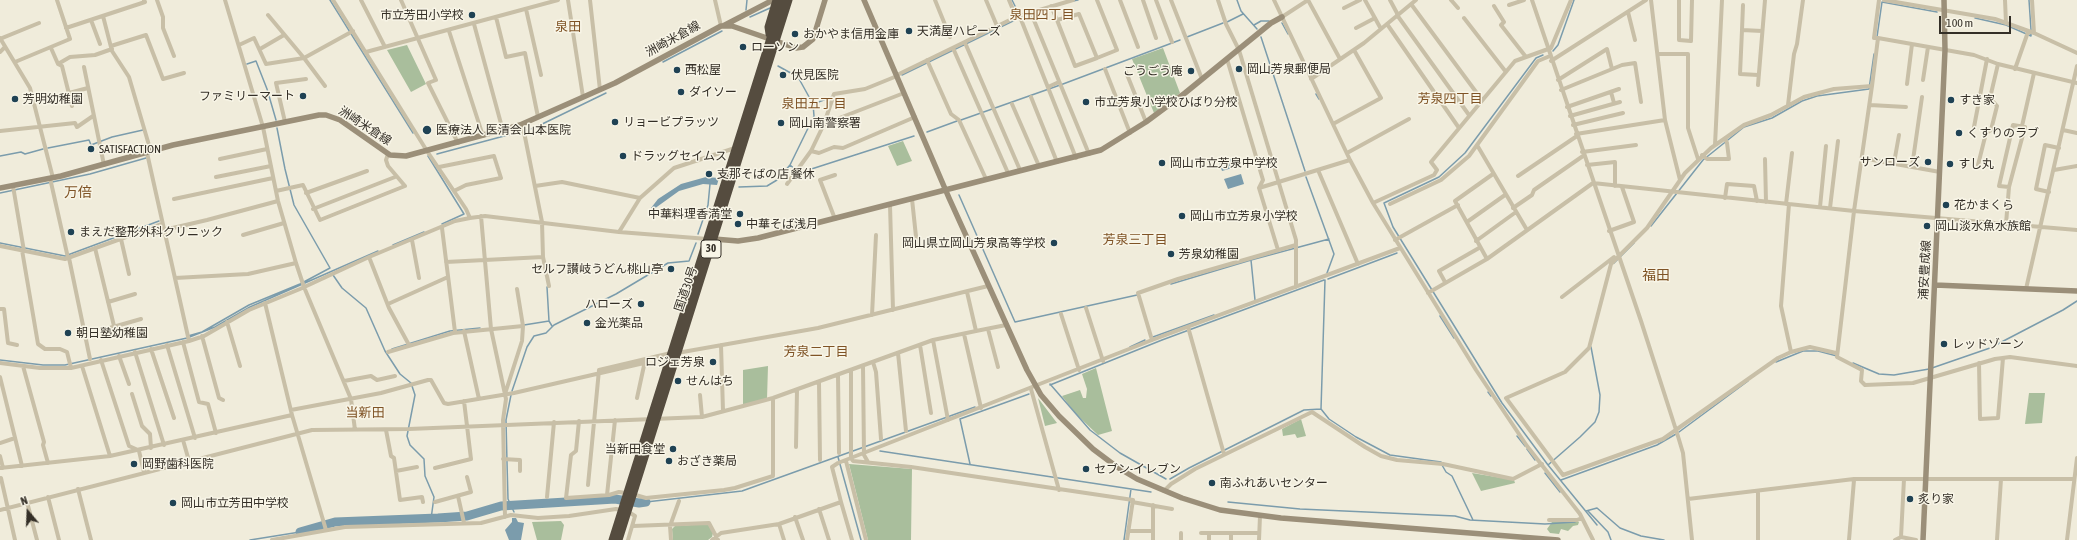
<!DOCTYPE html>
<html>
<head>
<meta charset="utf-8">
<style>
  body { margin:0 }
  #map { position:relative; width:2077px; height:540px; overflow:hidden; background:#f0ecdb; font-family:"Asap Condensed",sans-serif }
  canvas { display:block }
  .north { position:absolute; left:8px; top:492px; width:40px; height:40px; -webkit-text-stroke:3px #f8f5e7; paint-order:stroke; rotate:341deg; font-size:11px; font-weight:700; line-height:16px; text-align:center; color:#342f27 }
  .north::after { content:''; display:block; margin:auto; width:14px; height:18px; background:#342f27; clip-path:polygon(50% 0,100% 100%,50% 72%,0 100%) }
  .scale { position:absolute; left:1939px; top:16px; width:72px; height:18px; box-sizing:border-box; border:2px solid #342f27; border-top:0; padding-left:5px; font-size:12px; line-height:14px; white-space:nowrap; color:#342f27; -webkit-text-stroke:3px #f8f5e7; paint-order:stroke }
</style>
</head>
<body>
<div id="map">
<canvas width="2077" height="540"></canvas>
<div class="north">N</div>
<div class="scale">100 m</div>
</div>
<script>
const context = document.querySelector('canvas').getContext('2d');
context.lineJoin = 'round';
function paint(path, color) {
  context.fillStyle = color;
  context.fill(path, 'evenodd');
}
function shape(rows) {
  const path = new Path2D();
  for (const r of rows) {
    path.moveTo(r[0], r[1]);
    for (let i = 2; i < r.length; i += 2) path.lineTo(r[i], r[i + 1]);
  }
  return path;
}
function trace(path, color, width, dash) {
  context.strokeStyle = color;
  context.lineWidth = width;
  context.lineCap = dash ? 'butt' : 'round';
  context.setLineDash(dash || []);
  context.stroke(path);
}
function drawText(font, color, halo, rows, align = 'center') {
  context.font = font + ' "Asap Condensed","Noto Sans JP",sans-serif';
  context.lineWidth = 3;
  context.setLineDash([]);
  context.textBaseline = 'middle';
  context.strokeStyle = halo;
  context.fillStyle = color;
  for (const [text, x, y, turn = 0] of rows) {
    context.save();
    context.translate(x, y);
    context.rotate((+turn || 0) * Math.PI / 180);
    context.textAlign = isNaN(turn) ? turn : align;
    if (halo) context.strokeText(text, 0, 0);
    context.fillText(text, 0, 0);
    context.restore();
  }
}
const green = shape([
  [407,45,426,84,411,92,387,50],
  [1163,48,1180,93,1154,113,1132,59],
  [903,141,912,161,897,166,888,146],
  [768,366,767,399,743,405,743,370],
  [1096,368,1112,431,1098,435,1075,413,1062,396,1080,390,1083,398,1086,398,1087,389,1082,374],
  [2029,393,2045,393,2042,423,2025,424],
  [1038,398,1057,423,1045,426],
  [1301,419,1306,436,1297,438,1295,434,1283,436,1282,429],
  [849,464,912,469,911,540,868,540],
  [1472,473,1514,480,1515,483,1481,491],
  [561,521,564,525,561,540,537,540,532,522],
  [1577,521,1579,522,1578,525,1573,526,1568,531,1561,529,1559,534,1550,533,1547,529,1552,522],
  [708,524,713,533,712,537,708,540,673,540,672,529,675,526]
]);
const water = shape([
  [1236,157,1239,166,1222,171,1219,162],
  [1241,174,1244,184,1228,189,1224,179],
  [706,177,719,178,717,185,703,184,679,191,654,209,651,208,658,199,681,184],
  [512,518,516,518,518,522,524,523,521,540,509,540,505,530,512,522]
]);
const stream = shape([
  [330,0,413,133],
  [1012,0,1017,10],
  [1237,0,1241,11,1257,29],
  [2029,0,2031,30],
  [1073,1,1078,0],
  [746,10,747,0],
  [750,17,770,8],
  [1975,18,2006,25,2031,36,2031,34],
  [1227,22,1243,14],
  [1282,23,1288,34],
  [1254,25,1261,21,1269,21],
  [1187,37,1223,23],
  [1261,37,1305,171],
  [1877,37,1882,2,1937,12],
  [1553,51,1558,45,1574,0],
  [1543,55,1536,58,1465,153,1439,177,1384,203,1393,227,1502,403,1548,465,1597,525],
  [663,62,722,31],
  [247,64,256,61,267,89,276,120],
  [902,75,1015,20],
  [1316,94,1319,99],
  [813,104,832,97],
  [961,120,1063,84,1180,40],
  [927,132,957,121],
  [48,148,89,140,91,145,112,137,143,130],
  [437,154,534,128,606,93],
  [0,156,21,152,25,154,43,149],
  [428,156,464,214,442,224],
  [790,165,796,170],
  [799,173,914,136],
  [1306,177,1334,254,1327,273],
  [739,187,767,186,777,180,790,165,814,116,813,104,798,77,778,66],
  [0,193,90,174,146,158],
  [959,195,1015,322,1137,295],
  [1651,226,1703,160,1744,127,1772,118,1802,101,1817,96,1869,89,1874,54],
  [698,234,708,205,710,184],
  [0,243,65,256,159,221],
  [393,245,424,232],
  [1614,263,1634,243],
  [333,275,342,288,366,308,385,351,400,374,411,383,415,395,407,436,410,445,424,459,425,476,434,497,431,519],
  [1328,279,1397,253],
  [1171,284,1251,260],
  [547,287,549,321],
  [1255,300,1251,260,1329,239],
  [1440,316,1454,338],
  [524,325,549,321,552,326],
  [188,336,202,332,249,305,300,284,330,268,294,205,285,169,277,128],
  [1153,337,1214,315],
  [1130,347,1145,340],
  [392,349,450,331,480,328],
  [0,360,43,365,65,365,187,338,215,327,250,307,378,251],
  [1776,362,1803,351,1818,351,1837,356],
  [1853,363,1879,374,1894,375,1929,369],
  [1932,368,1990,348,2063,310,2077,301],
  [1050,384,1090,430,1120,453,1166,479],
  [1050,385,1162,340,1324,280],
  [512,391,527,347,534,336,546,333,554,325,616,294,668,263,689,261,696,243],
  [1488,392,1491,396],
  [511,395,506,420,507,462,508,499,514,512],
  [1321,409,1329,419,1356,437,1390,455,1441,462],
  [1679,432,1748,381],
  [1517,436,1525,446],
  [1527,449,1535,460],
  [880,451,1151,492],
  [838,457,861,540],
  [970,464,960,419,1029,394],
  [1442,465,1446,472,1452,476,1473,520],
  [1548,465,1580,437,1595,422,1599,412,1600,395,1591,347],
  [1545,473,1560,492],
  [1170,479,1189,468,1304,410,1321,409,1325,280],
  [1561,480,1657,445,1676,434],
  [646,502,742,491,975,407],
  [1228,502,1300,509,1455,516,1470,520,1545,524,1575,522],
  [1586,511,1597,508,1620,528,1641,536,1664,540],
  [1588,511,1608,532,1611,540],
  [250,540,300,532],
  [1124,540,1131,489]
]);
const river = shape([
  [300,532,335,522,438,518,467,516,501,506,615,499,639,503,646,502]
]);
const street = shape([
  [157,0,163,17,163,28,174,56],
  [225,0,263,127,278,201,296,263,304,287,351,399,355,430],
  [333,0,427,151,466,209,470,218],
  [361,0,385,47],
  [401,0,436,80,428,83,458,143],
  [568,0,583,97],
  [590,0,600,90],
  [715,0,721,26],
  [935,0,950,37],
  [986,0,997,26],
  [1009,0,1016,17],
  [1120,0,1138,47],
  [1143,0,1156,38],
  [1156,0,1172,42],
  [1171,0,1202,79],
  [1218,0,1226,24,1239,50,1296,240,1296,287],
  [1274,0,1350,160,1373,203,1476,370,1527,446,1580,514,1593,540],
  [1308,0,1340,59],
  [1365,0,1381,29],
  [1390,0,1398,15],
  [1451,0,1458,8],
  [1532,0,1641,321,1677,433,1683,453,1692,540],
  [1651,0,1665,120,1680,180],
  [1679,0,1679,40,1691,41,1692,0],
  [1879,0,1874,38,1878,38,1872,86,1854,211,1837,357,1862,370,1861,381,1865,385,1913,383,1995,359,2010,357,2077,366],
  [1884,0,1995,19,2034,33,2077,53],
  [2005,0,2006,23],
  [2032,0,2034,33],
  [1411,4,1482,100],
  [1509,5,1524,0],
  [1743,5,1742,30,1762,31],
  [1051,6,1057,20,1075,66,1097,58,1079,14,1057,20],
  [1494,6,1504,22,1501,25,1526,57],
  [1344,8,1360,0],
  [526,9,541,75],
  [1628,12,1635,40],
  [1031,13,1089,154],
  [268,15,304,58,325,86],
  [1397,15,1469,115],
  [103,16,112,51,129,77,151,152],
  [496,17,506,57,525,53,538,117],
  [1020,17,1076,158],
  [1282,17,1308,0],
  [1464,18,1506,72],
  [91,20,100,44],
  [474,24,503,131],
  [1387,24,1459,128],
  [66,28,145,2,144,0],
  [1356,28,1375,18],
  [1742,30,1740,74,1758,75],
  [449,31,483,136],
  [0,38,30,88,53,178],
  [1878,38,1974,55,1998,64,2077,83],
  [0,39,39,23],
  [239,45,254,38,266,64,304,58,353,31],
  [966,45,1020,170],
  [111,46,146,35,163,79,184,73],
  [51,48,58,64,62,66,72,106],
  [953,48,1008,173],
  [260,49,284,35],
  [0,52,5,47],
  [366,52,558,0],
  [1658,54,1688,54,1688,128,1698,159],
  [1097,58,1117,50,1097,0],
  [1227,59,1263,180,1259,188,1278,250],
  [927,60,951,114,959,120,986,179],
  [1551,61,1646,0],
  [15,62,70,39,57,0],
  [58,64,70,57,95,55,112,49],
  [84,67,104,165],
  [1105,69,1130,133],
  [2015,69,2028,32],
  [1126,72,1146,122],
  [897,75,1016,17,1073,0],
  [1311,79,1364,43,1416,0],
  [1558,80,1607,49,1612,69],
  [1923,80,1928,47],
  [1907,84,1912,44],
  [1758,85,1765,0],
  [1048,87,1059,82],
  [1561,90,1622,65,1635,63,1641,102],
  [1611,92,1614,103],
  [69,93,88,88],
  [1031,97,1057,162],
  [1012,104,1039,166],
  [1788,105,1794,54,1797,44,1803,0],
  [1870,105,1906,107],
  [1567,107,1619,89],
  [1570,116,1620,102],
  [285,122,276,83,306,79],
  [824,124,904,93],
  [1333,124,1381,98,1354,50],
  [520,125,524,132,542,222,543,257,549,286],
  [1573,125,1623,113],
  [2022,126,2034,73],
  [1974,127,1987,59],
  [2063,130,2077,133],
  [0,131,75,123,77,127,93,116],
  [1576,134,1665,120],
  [1715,145,1722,0],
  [811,151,819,153,834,147,843,148,915,117],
  [1582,152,1636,145],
  [147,153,189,341],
  [1347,153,1409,119],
  [1702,155,1707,159,1729,159,1727,143,1725,138],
  [1862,158,1940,172],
  [220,159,267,149],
  [1765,159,1766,202],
  [1894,163,1899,135],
  [1587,165,1615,162,1615,186],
  [1978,165,1986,133,1991,130,1997,106,1990,98,1998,64],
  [439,167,494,156,501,178,466,185,454,191],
  [1912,167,1922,97],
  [1318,170,1358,264],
  [2054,170,2077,166],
  [835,175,820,180,835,219],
  [1518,176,1577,136],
  [216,177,271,166],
  [50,178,68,258],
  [787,184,811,151,824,124,834,94,865,89,897,76],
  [13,186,24,251],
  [535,186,562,182,640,198],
  [1259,188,1350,160],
  [276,191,303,185,320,220,405,186,388,166,386,160,388,154],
  [2049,192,2036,189,2045,145,2059,148],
  [306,193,367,171],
  [1725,198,1727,184,1754,186,1757,201],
  [174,199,273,178],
  [912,199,917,246],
  [1373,203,1434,175,1437,170,1431,162,1515,61,1551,48,1571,0],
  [1390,204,1441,180,1469,156,1477,145],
  [1786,204,1792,153],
  [1789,204,1781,306,1791,352],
  [890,205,893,310],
  [1820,207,1826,146],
  [1513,208,1532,195,1534,190,1583,156],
  [1830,208,1838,141],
  [313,209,395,177],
  [481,216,491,329,506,399,503,420,505,517],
  [1467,222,1505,195],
  [2006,224,2009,187,2025,127,2013,125,1999,186,2009,187],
  [442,228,455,332],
  [164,230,207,220,278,201],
  [1527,230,1477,145,1538,61,1550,56],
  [1609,231,1634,222,1622,187],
  [619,232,640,198,674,168,735,148],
  [243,235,284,223],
  [121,239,129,274],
  [412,240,419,278],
  [1395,240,1458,205],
  [1476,241,1516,212],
  [0,246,65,259,162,224],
  [95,248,114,326],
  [22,250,38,344,45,349,60,349,67,352,71,368],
  [369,257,389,308,409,345],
  [69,258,90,359],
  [1487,259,1455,201,1493,174],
  [446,262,543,257],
  [175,278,248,274,296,263],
  [1445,282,1439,271,1479,248],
  [2026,289,2077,66],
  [1428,293,1487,259,1593,183,1854,211,2077,230],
  [1562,297,1614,257],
  [108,302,135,294],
  [265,303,292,415,326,530],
  [388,304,448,277],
  [1086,308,1103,361],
  [0,309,4,309,8,343,17,345],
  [1061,314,1079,370],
  [872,315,876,235],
  [227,322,240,366],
  [1188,327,1224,454],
  [106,329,141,319],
  [988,329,998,367],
  [464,331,479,399],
  [976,331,1006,325],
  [964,334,981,408],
  [202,336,219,398,223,400],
  [933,340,948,420],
  [1152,340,1138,293,1178,279,1296,245],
  [183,342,199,402,208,404,216,433],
  [167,345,195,438],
  [721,345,723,411],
  [920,345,931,413],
  [151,349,174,418],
  [135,352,164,445],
  [388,352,453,333,523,326],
  [677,353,818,328,988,286],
  [898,353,906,431],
  [1836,353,1810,347,1791,352,1778,358,1663,439,1563,475,1506,398,1565,372,1589,348,1611,264,1647,228,1685,173,1711,148,1744,125,1771,115,1804,97,1834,89,1872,86],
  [119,356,129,384],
  [101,360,129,446,138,450],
  [873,362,876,372,881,439],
  [0,363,40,368,71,368,189,341,204,336,249,310,300,289,369,257,455,221,470,218,485,216,619,232,708,239],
  [1979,363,1980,419,1998,418,2003,358],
  [23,366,44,442,43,445,48,463],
  [82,366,110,456],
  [863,366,864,455,868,462],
  [851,370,851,458],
  [838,375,839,453],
  [0,377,22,466],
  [344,381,371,376,377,380,395,376],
  [819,382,820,460],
  [1031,389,1059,490],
  [132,394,142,426,150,434,151,448],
  [505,394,522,341,523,326,517,289],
  [700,395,702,417],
  [637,398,645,361],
  [291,410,381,393,428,380,431,380,444,403,448,404,514,393,644,363],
  [579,421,576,451,571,455,566,498,609,495,619,492,626,493],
  [386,430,391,456,394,458,400,500,422,497,423,502],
  [183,440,189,461],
  [0,443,15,438],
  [796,447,797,390],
  [139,451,144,472],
  [0,456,3,468],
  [851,458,853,461,911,467,1133,500,1127,540],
  [503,459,520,460,520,471],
  [846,461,866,540],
  [0,468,110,456,292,415],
  [435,468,471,459,464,401],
  [396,471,417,467],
  [1,478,15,540],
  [588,485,599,370,671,353],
  [78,489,91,540],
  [1164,491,1171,484,1195,469,1312,412,1365,447,1381,456,1397,460,1443,464,1513,479,1542,464],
  [1758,492,1758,540],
  [632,494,646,498,724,490,735,488,773,476,773,398],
  [607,495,615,420],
  [458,496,464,523],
  [48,497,59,540],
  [547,497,554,422],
  [1688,499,1854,479,2073,479],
  [27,502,37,540],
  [435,502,471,492,467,477],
  [841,502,852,540],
  [1132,502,1172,509],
  [819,509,829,540],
  [0,510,312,430,409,429,702,417,773,398,933,340,976,331,967,292],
  [795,517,803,540],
  [1549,520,1577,520,1582,518],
  [779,524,784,540],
  [633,526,709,523,718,540],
  [1128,531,1153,531],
  [1201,533,1259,533],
  [1209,533,1209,540],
  [1231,533,1231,540],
  [1901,537,1904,479],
  [272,540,345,527,481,523,511,515,538,518,569,516,616,509,627,511,635,516,628,540],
  [671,540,670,526,679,501],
  [712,540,721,533,779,524,841,502,832,467,838,463,1152,340,1400,248],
  [1153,540,1153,505],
  [1181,540,1181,533],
  [1259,540,1260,516],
  [1849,540,1854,480],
  [1895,540,1901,537,1916,540],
  [1997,540,2001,479],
  [2067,540,2077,458]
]);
const secondary = shape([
  [864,0,949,198,1027,370,1041,395,1059,416,1093,449,1117,467,1137,479,1182,498,1220,510,1281,518,1558,540],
  [723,26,771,1,776,1],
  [0,188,61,176,173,145,319,115,326,115,340,120,390,155,406,156,520,125,615,83,721,26,732,26,796,48,803,47,813,39,825,0],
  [714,239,738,241,758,238,1101,150,1146,122,1185,93,1271,23,1282,17],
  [1935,285,2077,291],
  [1923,540,1945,50,1944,0]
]);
const highway = shape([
  [769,34,768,27,776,0],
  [612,540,782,0],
  [619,540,789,0]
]);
const markers = [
  [472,15,4,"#1f4254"],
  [909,31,4,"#1f4254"],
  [795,34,4,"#1f4254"],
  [743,47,4,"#1f4254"],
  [1239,69,4,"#1f4254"],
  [677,70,4,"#1f4254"],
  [1191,71,4,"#1f4254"],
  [783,75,4,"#1f4254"],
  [681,92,4,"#1f4254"],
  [303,96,4,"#1f4254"],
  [15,99,4,"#1f4254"],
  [1951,100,4,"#1f4254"],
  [1086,102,4,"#1f4254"],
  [615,122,4,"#1f4254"],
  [781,123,4,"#1f4254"],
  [427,130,5,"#1f4254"],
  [1959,133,4,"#1f4254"],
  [91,149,4,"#1f4254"],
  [623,156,4,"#1f4254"],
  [1928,162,4,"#1f4254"],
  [1162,163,4,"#1f4254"],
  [1950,164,4,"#1f4254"],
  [709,174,4,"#1f4254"],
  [1946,205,4,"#1f4254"],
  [740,214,4,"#1f4254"],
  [1182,216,4,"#1f4254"],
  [738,224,4,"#1f4254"],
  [1927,226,4,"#1f4254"],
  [71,232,4,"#1f4254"],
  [1054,243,4,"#1f4254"],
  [1171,254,4,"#1f4254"],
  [671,269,4,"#1f4254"],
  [641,304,4,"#1f4254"],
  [587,323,4,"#1f4254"],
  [68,333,4,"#1f4254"],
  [1944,344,4,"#1f4254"],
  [713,362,4,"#1f4254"],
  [678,381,4,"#1f4254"],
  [673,449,4,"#1f4254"],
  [669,461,4,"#1f4254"],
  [134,464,4,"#1f4254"],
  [1086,469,4,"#1f4254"],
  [1212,483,4,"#1f4254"],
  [1910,499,4,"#1f4254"],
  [173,503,4,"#1f4254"]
];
const shields = [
  [711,249,20]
];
const shieldNames = [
  ["30",711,249]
];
const poiNames = [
  ["市立芳田小学校",464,15,"right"],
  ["天満屋ハピーズ",917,31],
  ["おかやま信用金庫",803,34],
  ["ローソン",751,47],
  ["岡山芳泉郵便局",1247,69],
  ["西松屋",685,70],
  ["ごうごう庵",1183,71,"right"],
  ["伏見医院",791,75],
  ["ダイソー",689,92],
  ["ファミリーマート",295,96,"right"],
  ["芳明幼稚園",23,99],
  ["すき家",1959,100],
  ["市立芳泉小学校ひばり分校",1094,102],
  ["リョービプラッツ",623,122],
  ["岡山南警察署",789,123],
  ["医療法人 医清会 山本医院",436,130],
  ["くすりのラブ",1967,133],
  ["SATISFACTION",99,149],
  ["ドラッグセイムス",631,156],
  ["サンローズ",1920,162,"right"],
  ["岡山市立芳泉中学校",1170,163],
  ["すし丸",1958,164],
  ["支那そばの店 餐休",717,174],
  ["花かまくら",1954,205],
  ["中華料理香満堂",732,214,"right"],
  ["岡山市立芳泉小学校",1190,216],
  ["中華そば浅月",746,224],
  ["岡山淡水魚水族館",1935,226],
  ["まえだ整形外科クリニック",79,232],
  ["岡山県立岡山芳泉高等学校",1046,243,"right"],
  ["芳泉幼稚園",1179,254],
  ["セルフ讃岐うどん桃山亭",663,269,"right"],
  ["ハローズ",633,304,"right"],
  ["金光薬品",595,323],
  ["朝日塾幼稚園",76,333],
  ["レッドゾーン",1952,344],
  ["ロジェ芳泉",705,362,"right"],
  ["せんはち",686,381],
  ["当新田食堂",665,449,"right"],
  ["おざき薬局",677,461],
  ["岡野歯科医院",142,464],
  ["セブン-イレブン",1094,469],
  ["南ふれあいセンター",1220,483],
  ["炙り家",1918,499],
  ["岡山市立芳田中学校",181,503]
];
const streetNames = [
  ["洲崎米倉線",673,39,-29],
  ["洲崎米倉線",365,126,33],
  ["浦安豊成線",1925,270,-87],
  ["国道30号",686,289,-71]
];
const neighbourhoodNames = [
  ["泉田四丁目",1042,15],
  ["泉田",568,27],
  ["芳泉四丁目",1450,99],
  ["泉田五丁目",814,104],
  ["芳泉三丁目",1135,240],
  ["芳泉二丁目",816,352],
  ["当新田",365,413]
];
const quarterNames = [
  ["万倍",78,193],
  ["福田",1656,276]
];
paint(green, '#a9be9c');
paint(water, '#7b9cac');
trace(stream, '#7b9cac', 1.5);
trace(river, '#7b9cac', 9);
trace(street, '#c8bfa7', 4);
trace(secondary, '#9b8f79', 5.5);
trace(highway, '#554c3f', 7);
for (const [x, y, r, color] of markers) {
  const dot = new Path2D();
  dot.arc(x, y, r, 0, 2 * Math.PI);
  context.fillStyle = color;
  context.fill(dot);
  trace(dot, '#f8f5e7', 1.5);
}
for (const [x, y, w] of shields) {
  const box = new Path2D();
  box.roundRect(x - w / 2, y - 9, w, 18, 3);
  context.fillStyle = '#f8f5e7';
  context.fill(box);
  trace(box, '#342f27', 1);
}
drawText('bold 11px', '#342f27', null, shieldNames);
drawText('12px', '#342f27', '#f8f5e7', poiNames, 'left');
drawText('12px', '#342f27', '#f8f5e7', streetNames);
drawText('13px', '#7f5325', '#f8f5e7', neighbourhoodNames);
drawText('14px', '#7f5325', '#f8f5e7', quarterNames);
</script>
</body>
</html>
